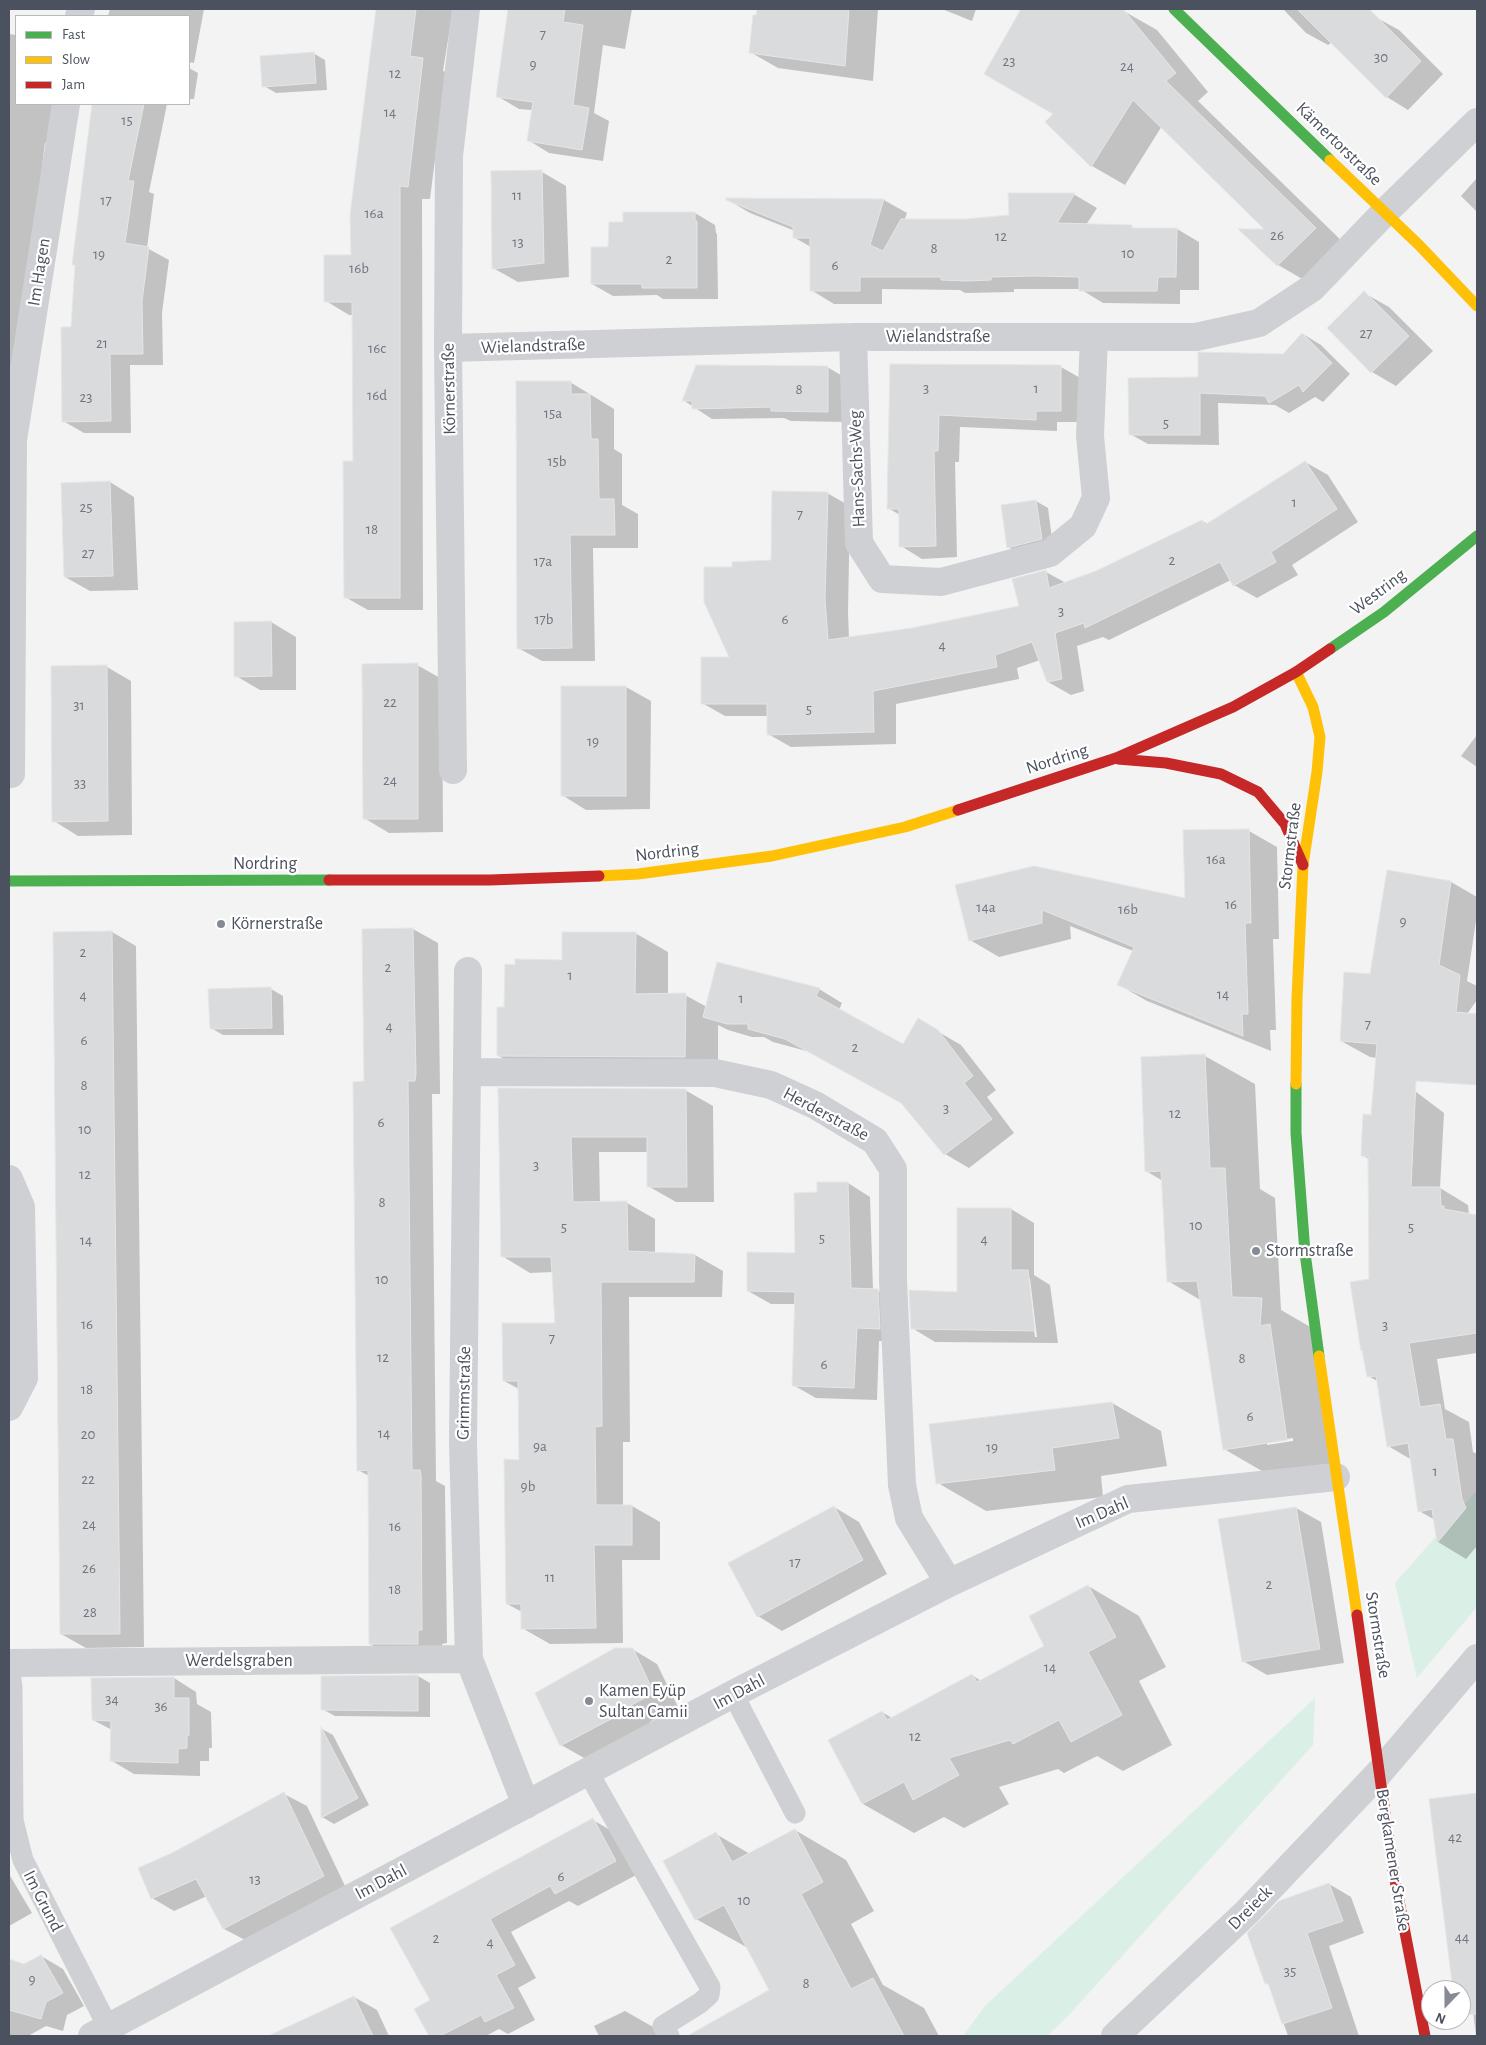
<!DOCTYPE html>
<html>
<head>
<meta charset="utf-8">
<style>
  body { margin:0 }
  #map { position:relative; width:1486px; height:2045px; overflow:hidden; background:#f3f3f3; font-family:"Alegreya Sans",sans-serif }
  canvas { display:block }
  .frame { position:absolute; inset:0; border:10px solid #4b515e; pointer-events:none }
  .legend { position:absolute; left:15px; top:15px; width:175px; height:90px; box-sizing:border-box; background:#fff; border:1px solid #b7b9bf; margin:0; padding:6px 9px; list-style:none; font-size:15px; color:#4b515e }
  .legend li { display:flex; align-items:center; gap:10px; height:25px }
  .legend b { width:25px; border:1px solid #b7b9bf }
  .north { position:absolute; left:1421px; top:1980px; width:50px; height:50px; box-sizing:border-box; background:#fff; border:1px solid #b7b9bf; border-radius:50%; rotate:202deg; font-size:14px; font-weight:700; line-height:20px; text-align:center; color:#4b515e }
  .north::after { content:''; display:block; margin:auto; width:18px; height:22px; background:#868a92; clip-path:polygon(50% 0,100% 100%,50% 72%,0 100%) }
</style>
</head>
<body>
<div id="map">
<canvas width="1486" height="2045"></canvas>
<div class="frame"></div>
<ul class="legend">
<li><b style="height:6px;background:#4caf50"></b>Fast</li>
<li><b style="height:6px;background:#ffc107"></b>Slow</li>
<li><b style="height:6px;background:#c62828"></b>Jam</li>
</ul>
<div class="north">N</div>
</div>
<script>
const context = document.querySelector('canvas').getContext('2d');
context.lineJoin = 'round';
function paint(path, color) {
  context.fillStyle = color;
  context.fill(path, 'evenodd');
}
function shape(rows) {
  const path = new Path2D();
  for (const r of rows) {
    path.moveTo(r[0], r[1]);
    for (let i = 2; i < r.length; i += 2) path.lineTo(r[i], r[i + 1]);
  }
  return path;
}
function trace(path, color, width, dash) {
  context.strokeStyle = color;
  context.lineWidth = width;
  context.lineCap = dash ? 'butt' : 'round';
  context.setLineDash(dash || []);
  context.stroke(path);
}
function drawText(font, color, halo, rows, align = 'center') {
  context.font = font + ' "Alegreya Sans",sans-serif';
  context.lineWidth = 4.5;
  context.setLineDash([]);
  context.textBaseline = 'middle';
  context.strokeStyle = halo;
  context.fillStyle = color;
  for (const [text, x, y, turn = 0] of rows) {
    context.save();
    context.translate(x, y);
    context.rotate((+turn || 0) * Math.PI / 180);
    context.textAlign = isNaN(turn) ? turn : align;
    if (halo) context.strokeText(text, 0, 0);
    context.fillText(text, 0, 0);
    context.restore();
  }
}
const green = shape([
  [1477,1490,1477,1607,1417,1678,1395,1583],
  [1315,1698,1313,1745,1067,2017,1047,2036,963,2036,985,2006]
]);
const shadow = shape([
  [110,9,204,9,194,63,189,62,189,16,108,16],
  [377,9,453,9,443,71,446,72,430,199,422,199,423,610,368,610,345,597,354,462,354,315,349,315,326,301,352,256,351,215],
  [509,9,632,9,625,49,603,45,594,113,609,121,603,161,549,153,528,140,532,110,519,109,497,96],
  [758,9,878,9,873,81,778,68,750,52],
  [942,9,976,9,972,21],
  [1023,9,1120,9,1157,30,1208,92,1198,101,1348,247,1311,284,1278,265,1241,230,1267,230,1162,126,1125,185,1092,166,1046,122,1055,114,986,73],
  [1283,9,1360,9,1373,22,1377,18,1399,30,1443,74,1408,110,1387,97,1332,42,1328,45,1306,33],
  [9,34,16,35,16,104,53,104,48,143,45,143,19,358,11,370,9,370],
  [313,53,325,60,327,90,276,93,264,86],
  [189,68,198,73,194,99,189,99],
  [94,104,167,104,149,192,154,194,147,248,169,260,162,313,163,365,130,365,131,433,84,433,63,421,72,328,76,266,73,264],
  [542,172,566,186,569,277,518,282,493,268],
  [1477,178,1477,212,1461,196],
  [1010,195,1075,195,1097,208,1086,225,1131,227,1135,229,1177,229,1199,242,1199,290,1180,290,1180,304,1103,303,1080,289,1014,289,1014,292,965,293,960,290,882,289,882,304,834,304,811,290,811,247,795,238,795,231,750,213,728,200,884,200,907,213,904,221,967,221,1010,216],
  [695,213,715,225,716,233,717,234,718,299,663,299,657,295,613,296,592,284,609,248,624,224],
  [1364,293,1389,307,1433,351,1396,386,1372,372,1329,328],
  [1303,334,1321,345,1350,374,1323,402,1315,397,1289,413,1275,405,1218,403,1219,445,1148,444,1130,434,1199,379,1283,355],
  [891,366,1061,367,1082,379,1082,422,1057,422,1057,431,960,427,959,462,955,462,957,557,922,559,901,546,900,515,888,508],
  [827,367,846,378,846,422,791,421,784,418,712,419,683,400],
  [570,382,614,409,614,449,622,454,622,505,638,514,638,548,593,548,595,661,542,661,518,648],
  [1305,462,1328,475,1358,522,1292,565,1298,575,1257,598,1234,585,1231,580,1109,640,1103,637,1077,646,1084,691,1071,695,1048,682,1040,660,1017,668,1019,679,896,704,896,744,791,747,768,734,768,716,725,716,702,703,731,658,733,568,772,562,827,493,850,506,848,612,849,638,912,629,1021,607,1046,572,1066,583,1097,572,1202,521,1209,525],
  [110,482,134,497,138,590,90,591,65,577],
  [1036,501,1048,508,1053,546,1020,554,1008,547],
  [271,622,296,637,296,690,260,690,236,676],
  [417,665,442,679,443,832,389,833,364,818],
  [107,667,131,681,132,835,78,836,54,821],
  [626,687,651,701,650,809,586,810,562,795],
  [1477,735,1477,767,1461,756],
  [1249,831,1277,847,1279,939,1273,939,1276,1030,1270,1030,1271,1051,1147,1001,1119,985,1133,951,1070,926,1071,939,999,957,970,940,957,886,1187,900],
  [1389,872,1451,882,1477,897,1477,914,1467,981,1477,986,1477,1000,1462,1021,1477,1028,1477,1057,1447,1040,1411,1088,1444,1113,1440,1188,1468,1205,1469,1215,1477,1216,1477,1353,1437,1359,1445,1409,1469,1422,1473,1452,1477,1454,1477,1546,1466,1559,1438,1542,1435,1520,1419,1511,1412,1460,1388,1446,1379,1382,1368,1376,1364,1351,1362,1350,1370,1280,1369,1159,1362,1155,1372,1116,1377,1058,1370,1057,1341,1041,1371,976],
  [413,929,438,943,440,1089,440,1094,432,1094,436,1481,445,1486,445,1490,447,1643,442,1644,442,1657,395,1658,370,1644,369,1476,358,1470,365,1083,363,930],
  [112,932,136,946,144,1647,86,1648,61,1634],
  [635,933,668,952,668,995,685,995,707,1007,819,989,842,1003,839,1010,904,1046,918,1020,961,1045,996,1090,987,1097,1014,1133,969,1168,945,1154,902,1103,810,1052,773,1042,764,1037,752,1037,728,1030,718,1025,718,1076,532,1075,499,1056,506,1008,516,966,563,961],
  [271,989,283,996,284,1035,223,1035,211,1028],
  [1205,1056,1255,1084,1260,1189,1275,1198,1281,1310,1312,1328,1337,1469,1274,1478,1224,1449,1202,1301,1168,1281,1163,1181,1146,1171,1142,1058],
  [1293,1438,1293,1441,1267,1445,1267,1442],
  [499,1089,685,1090,713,1106,714,1202,676,1202,648,1186,648,1152,599,1152,600,1203,627,1203,655,1219,655,1254,695,1255,723,1271,722,1297,629,1297,630,1442,623,1442,623,1506,632,1506,660,1522,660,1560,622,1560,623,1643,550,1644,522,1628,522,1612,507,1604,520,1461,519,1389,504,1381,556,1324,553,1272,530,1273,502,1256],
  [848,1183,870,1197,873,1290,877,1290,900,1304,902,1341,879,1341,877,1400,816,1398,793,1385,796,1304,771,1304,748,1291,796,1254,818,1193],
  [1011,1209,1034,1223,1034,1275,1050,1285,1058,1343,935,1342,912,1328,958,1293],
  [1027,1279,1030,1279,1037,1337,1035,1337],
  [1112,1403,1161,1431,1167,1466,1101,1476,1103,1497,986,1511,938,1483],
  [834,1507,859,1522,887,1574,782,1631,758,1616],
  [1296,1508,1321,1522,1344,1663,1267,1675,1243,1661],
  [1088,1586,1139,1616,1166,1667,1139,1681,1172,1745,1123,1771,1097,1756,1064,1773,1058,1769,999,1787,1009,1804,964,1828,944,1817,914,1833,863,1804,882,1712,892,1718,972,1675,981,1681,1046,1646],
  [632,1649,657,1664,678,1707,650,1722,651,1724,586,1759,561,1745],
  [418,1676,430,1683,430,1717,335,1716,322,1709],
  [174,1678,196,1692,197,1704,211,1712,212,1748,209,1748,209,1761,200,1761,200,1776,134,1774,112,1761,112,1730,93,1720],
  [322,1729,333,1735,369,1805,334,1824,322,1817],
  [284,1794,307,1806,346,1888,247,1941,224,1929,207,1896,174,1911,152,1898,172,1854],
  [1477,1794,1477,2036,1476,2036,1469,1980,1431,1800],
  [593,1820,615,1833,638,1874,578,1906,569,1901,511,1932,536,1978,518,1988,535,2020,508,2034,499,2029,486,2036,430,2036,415,2009,431,2001,392,1928],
  [795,1830,846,1860,874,1911,851,1924,883,1985,924,2008,939,2036,689,2036,771,1991,748,1948,696,1919,716,1834,750,1854],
  [9,1874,32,1913,9,1926],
  [1329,1884,1351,1897,1364,1933,1329,1946,1359,2036,1288,2036,1271,1987,1266,1983],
  [41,1956,63,1969,84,2006,67,2015,63,2031,46,2026,28,2036,9,2036,9,1960,25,1965],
  [354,1997,377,2010,389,2036,274,2036],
  [625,2011,669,2036,599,2036,594,2026]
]);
const building = shape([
  [376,9,416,9,410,56,423,58,408,187,400,186,400,598,344,598,343,461,353,461,352,302,324,302,324,255,351,255,350,215,376,9],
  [508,9,565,9,563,22,583,25,573,105,589,108,582,150,527,141,533,102,496,97,508,9],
  [757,9,849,9,845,66,749,53,753,15,756,15,757,9],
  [1021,9,1123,9,1176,73,1166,81,1316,228,1277,266,1238,229,1264,229,1133,100,1091,167,1045,122,1053,114,984,74,1021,9],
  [1297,9,1369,9,1421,61,1386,98,1297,9],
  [314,52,316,83,262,87,260,56,314,52],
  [92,104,144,104,128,181,134,181,125,243,149,247,142,301,143,354,110,354,111,421,62,422,61,327,71,327,75,265,72,265,92,104],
  [542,170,544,263,492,269,491,171,542,170],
  [1008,193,1075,193,1057,223,1132,225,1132,228,1177,228,1176,277,1158,277,1157,291,1079,291,1079,277,1036,276,991,277,991,280,967,281,941,280,941,277,860,277,860,291,810,291,810,238,793,238,793,227,726,200,726,198,884,199,870,245,883,251,901,219,966,219,1009,215,1008,193],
  [623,212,695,212,695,221,697,221,697,288,642,288,642,284,591,284,591,247,608,247,609,222,623,222,623,212],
  [1364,291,1409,336,1371,373,1327,328,1364,291],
  [1302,333,1332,363,1303,392,1299,385,1269,403,1265,396,1200,393,1200,435,1129,435,1128,378,1198,377,1198,352,1283,354,1302,333],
  [890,364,1061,365,1061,411,1036,411,1036,420,939,415,938,451,934,451,936,546,899,547,899,509,887,509,890,364],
  [696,365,828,366,828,412,771,411,771,407,692,409,692,401,682,401,696,365],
  [516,381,571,381,571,394,590,394,591,439,598,439,599,499,614,499,615,535,570,535,572,648,517,649,516,381],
  [1305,461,1337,509,1271,552,1276,562,1233,586,1220,562,1085,628,1084,623,1055,633,1062,679,1047,682,1032,642,995,655,997,667,873,691,874,732,767,735,767,704,701,704,701,657,729,657,704,602,704,567,732,567,732,562,771,560,772,491,828,492,825,599,828,640,912,628,1019,606,1012,579,1046,570,1049,588,1096,571,1202,520,1205,525,1305,461],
  [110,481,113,576,64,577,61,483,110,481],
  [1036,500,1042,539,1007,548,1001,505,1036,500],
  [271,621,272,676,234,677,234,622,271,621],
  [418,663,418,819,363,819,362,664,418,663],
  [107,665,108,821,52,822,51,666,107,665],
  [561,686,626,686,626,796,561,796,561,686],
  [1249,829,1251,923,1245,923,1248,1014,1242,1014,1243,1036,1117,985,1134,947,1042,910,1042,923,969,941,955,885,1034,866,1185,898,1183,830,1249,829],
  [1387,870,1451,881,1439,965,1460,975,1456,1012,1477,1014,1477,1085,1416,1081,1411,1187,1440,1187,1441,1206,1444,1206,1444,1209,1477,1215,1477,1333,1409,1343,1420,1407,1440,1404,1446,1439,1453,1439,1462,1499,1466,1508,1437,1543,1432,1509,1418,1512,1408,1443,1387,1447,1376,1376,1367,1377,1362,1350,1361,1351,1350,1282,1369,1279,1368,1156,1361,1156,1363,1114,1371,1115,1377,1044,1340,1041,1344,972,1370,974,1387,870],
  [413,928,416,1074,415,1081,408,1081,412,1470,420,1470,421,1475,422,1630,418,1630,418,1644,369,1644,368,1470,357,1471,353,1082,364,1081,362,929,413,928],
  [112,931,120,1634,60,1634,53,932,112,931],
  [562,932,636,932,635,994,686,993,685,1057,497,1056,497,1007,504,1007,505,964,515,965,515,959,562,960,562,932],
  [717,962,820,988,816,996,903,1044,918,1018,938,1030,973,1076,964,1083,992,1119,944,1155,901,1103,785,1039,748,1029,748,1024,727,1024,703,1017,717,962],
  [271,987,272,1028,210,1029,208,989,271,987],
  [1205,1054,1210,1168,1225,1168,1232,1297,1262,1298,1260,1326,1270,1324,1287,1440,1223,1450,1197,1281,1167,1282,1161,1171,1145,1172,1141,1057,1205,1054],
  [498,1088,686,1089,687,1187,647,1187,647,1137,571,1137,573,1202,627,1201,628,1251,695,1254,694,1282,601,1282,602,1426,595,1427,596,1505,632,1505,632,1545,594,1545,596,1628,521,1629,521,1604,506,1604,504,1459,519,1460,518,1381,503,1381,502,1323,555,1323,551,1257,501,1257,498,1088],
  [817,1182,848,1182,851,1288,878,1289,880,1329,857,1328,854,1388,792,1386,795,1292,747,1291,747,1252,795,1253,794,1193,817,1192,817,1182],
  [957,1208,1011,1208,1011,1270,1028,1270,1035,1331,911,1329,909,1290,957,1292,957,1208],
  [1112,1402,1119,1438,1052,1448,1055,1470,936,1484,929,1424,1112,1402],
  [834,1506,863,1560,757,1617,728,1563,834,1506],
  [1296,1507,1320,1649,1242,1662,1218,1519,1296,1507],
  [1088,1585,1116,1637,1088,1652,1122,1715,1071,1742,1059,1720,1013,1744,1010,1740,949,1758,959,1775,913,1800,904,1782,862,1804,828,1740,882,1711,887,1720,972,1674,977,1682,1044,1646,1029,1616,1088,1585],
  [615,1648,633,1648,654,1693,626,1708,628,1710,560,1746,535,1693,615,1648],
  [418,1675,418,1711,321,1710,321,1676,418,1675],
  [174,1677,174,1698,189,1698,189,1735,187,1736,187,1748,178,1749,178,1763,110,1761,111,1721,92,1720,91,1678,174,1677],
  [321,1727,358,1798,321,1818,321,1727],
  [284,1792,324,1876,223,1929,196,1879,151,1899,138,1868,172,1853,284,1792],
  [1477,1793,1477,2014,1461,2015,1461,1990,1453,1990,1429,1799,1477,1793],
  [593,1818,616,1861,555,1894,550,1886,490,1919,515,1965,496,1975,514,2008,485,2022,481,2015,440,2036,429,2036,414,2009,430,2000,390,1928,593,1818],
  [795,1829,823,1882,801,1894,851,1989,873,1978,904,2036,687,2036,769,1990,724,1905,695,1920,663,1861,716,1832,732,1862,795,1829],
  [1329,1883,1343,1921,1307,1933,1332,2008,1282,2024,1268,1983,1265,1984,1247,1933,1279,1901,1329,1883],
  [41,1955,63,1993,46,2002,41,2019,9,2010,9,1959,24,1964,41,1955],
  [354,1996,373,2036,268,2036,354,1996]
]);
const lane = shape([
  [9,1665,12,1687,13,1820,23,1860,108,2027],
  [733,1694,795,1813],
  [588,1772,710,1987,709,1995,700,2003,663,2026,669,2036]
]);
const street = shape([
  [79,16,81,9],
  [853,337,859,543,882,579,941,582,1050,553,1083,526,1096,498,1090,436,1094,337],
  [448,348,853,337,1196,337,1259,323,1312,288,1385,212,1477,122],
  [453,770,448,348,449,156,466,9],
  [11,774,13,440,66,104],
  [468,971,463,1443,469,1659,526,1805],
  [468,1072,715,1073,771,1085,815,1105,875,1141,893,1169,893,1280,902,1485,909,1518,949,1583],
  [9,1179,21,1207,24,1378,9,1407],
  [9,1663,469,1659],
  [92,2036,733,1694,949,1583,1128,1499,1336,1477],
  [1115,2036,1247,1912,1379,1773,1477,1658]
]);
const fast = shape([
  [1174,9,1330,160],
  [1330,649,1384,612,1477,536],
  [9,881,329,880],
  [1296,1084,1296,1133,1305,1253,1319,1356]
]);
const slow = shape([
  [1330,160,1419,245,1477,306],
  [1296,672,1313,707,1320,737,1317,772,1303,865,1297,998,1296,1084],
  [599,876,638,874,772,856,905,827,958,810],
  [1319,1356,1357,1615]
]);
const jam = shape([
  [1118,759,1166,763,1221,774,1258,792,1285,824,1303,865],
  [958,810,1116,758,1233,707,1296,672,1330,649],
  [329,880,490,880,599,876],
  [1357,1615,1393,1870,1425,2036]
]);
const markers = [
  [221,924,5,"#868a92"],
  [1256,1251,5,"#868a92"],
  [589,1701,5,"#868a92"]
];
const numberNames = [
  ["7",543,34],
  ["30",1381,57],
  ["23",1009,61],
  ["9",533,64],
  ["24",1127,66],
  ["12",395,73],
  ["14",390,112],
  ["15",127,120],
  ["11",517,195],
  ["17",106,200],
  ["16a",374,213],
  ["26",1277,235],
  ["12",1001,236],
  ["13",518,242],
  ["8",934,248],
  ["10",1128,253],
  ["19",99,254],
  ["2",669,259],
  ["6",835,265],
  ["16b",359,268],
  ["27",1366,333],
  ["21",102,343],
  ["16c",377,348],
  ["3",926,388],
  ["1",1036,388],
  ["8",799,389],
  ["16d",377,395],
  ["23",86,397],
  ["15a",553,413],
  ["5",1166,423],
  ["15b",557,461],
  ["1",1294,502],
  ["25",86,507],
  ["7",800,514],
  ["18",372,529],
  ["27",88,553],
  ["2",1172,560],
  ["17a",543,561],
  ["3",1061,611],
  ["17b",544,619],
  ["6",785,619],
  ["4",942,645],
  ["22",390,702],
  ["31",79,705],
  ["5",809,709],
  ["19",593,741],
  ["24",390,780],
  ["33",80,783],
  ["16a",1216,859],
  ["16",1231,904],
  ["14a",986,907],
  ["16b",1128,909],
  ["9",1403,921],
  ["2",83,952],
  ["2",388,967],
  ["1",570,975],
  ["14",1223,994],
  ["4",83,995],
  ["1",741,998],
  ["7",1368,1024],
  ["4",389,1026],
  ["6",84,1040],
  ["2",855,1047],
  ["8",84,1085],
  ["3",946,1108],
  ["12",1175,1113],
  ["6",381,1122],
  ["10",85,1129],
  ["3",536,1165],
  ["12",85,1174],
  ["8",382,1202],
  ["10",1196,1225],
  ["5",564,1227],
  ["5",1411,1227],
  ["5",822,1238],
  ["4",984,1239],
  ["14",86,1240],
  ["10",382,1279],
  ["16",87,1324],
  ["3",1385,1325],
  ["7",552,1338],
  ["12",383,1357],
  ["8",1242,1358],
  ["6",824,1364],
  ["18",87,1389],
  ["6",1250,1416],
  ["14",384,1433],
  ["20",88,1434],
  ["9a",540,1446],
  ["19",992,1447],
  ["1",1435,1471],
  ["22",88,1479],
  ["9b",528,1486],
  ["24",89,1524],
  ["16",395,1526],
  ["17",795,1562],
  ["26",89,1568],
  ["11",550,1577],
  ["2",1269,1584],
  ["18",395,1589],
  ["28",90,1612],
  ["14",1050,1667],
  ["34",112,1699],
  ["36",161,1706],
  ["12",915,1736],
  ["42",1455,1837],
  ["6",561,1876],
  ["13",255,1879],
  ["10",744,1900],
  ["44",1462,1937],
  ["2",436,1938],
  ["4",490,1942],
  ["35",1290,1971],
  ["9",32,1979],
  ["8",806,1983]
];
const streetNames = [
  ["Kämertorstraße",1339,144,44],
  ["Im Hagen",39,272,-81],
  ["Wielandstraße",938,337],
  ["Wielandstraße",533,346,-2],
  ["Körnerstraße",449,389,-91],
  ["Hans-Sachs-Weg",857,469,-92],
  ["Westring",1378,592,-37],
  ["Nordring",1057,759,-18],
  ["Stormstraße",1290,846,-83],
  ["Nordring",667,852,-7],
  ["Nordring",265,864],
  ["Herderstraße",826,1114,28],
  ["Grimmstraße",464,1393,-89],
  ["Im Dahl",1102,1513,-23],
  ["Stormstraße",1378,1635,81],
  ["Werdelsgraben",239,1661],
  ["Im Dahl",739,1692,-28],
  ["Bergkamener Straße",1393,1860,81],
  ["Im Dahl",381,1882,-28],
  ["Im Grund",43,1901,63],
  ["Dreieck",1250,1908,-45]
];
const poiNames = [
  ["Körnerstraße",231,924],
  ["Stormstraße",1266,1251],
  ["Kamen Eyüp",599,1691],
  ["Sultan Camii",599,1712]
];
paint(green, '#daefe6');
paint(shadow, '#0003');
paint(building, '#dadbdd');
trace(building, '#e5e5e5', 1);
trace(lane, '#cfd0d3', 21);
trace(street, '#cfd0d3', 28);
trace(fast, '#4caf50', 11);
trace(slow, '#ffc107', 11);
trace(jam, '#c62828', 11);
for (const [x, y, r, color] of markers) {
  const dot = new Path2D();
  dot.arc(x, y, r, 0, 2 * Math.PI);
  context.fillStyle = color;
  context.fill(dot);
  trace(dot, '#fff', 2);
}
drawText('15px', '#70757f', null, numberNames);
drawText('18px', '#4b515e', '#fff', streetNames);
drawText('18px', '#4b515e', '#fff', poiNames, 'left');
</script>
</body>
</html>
